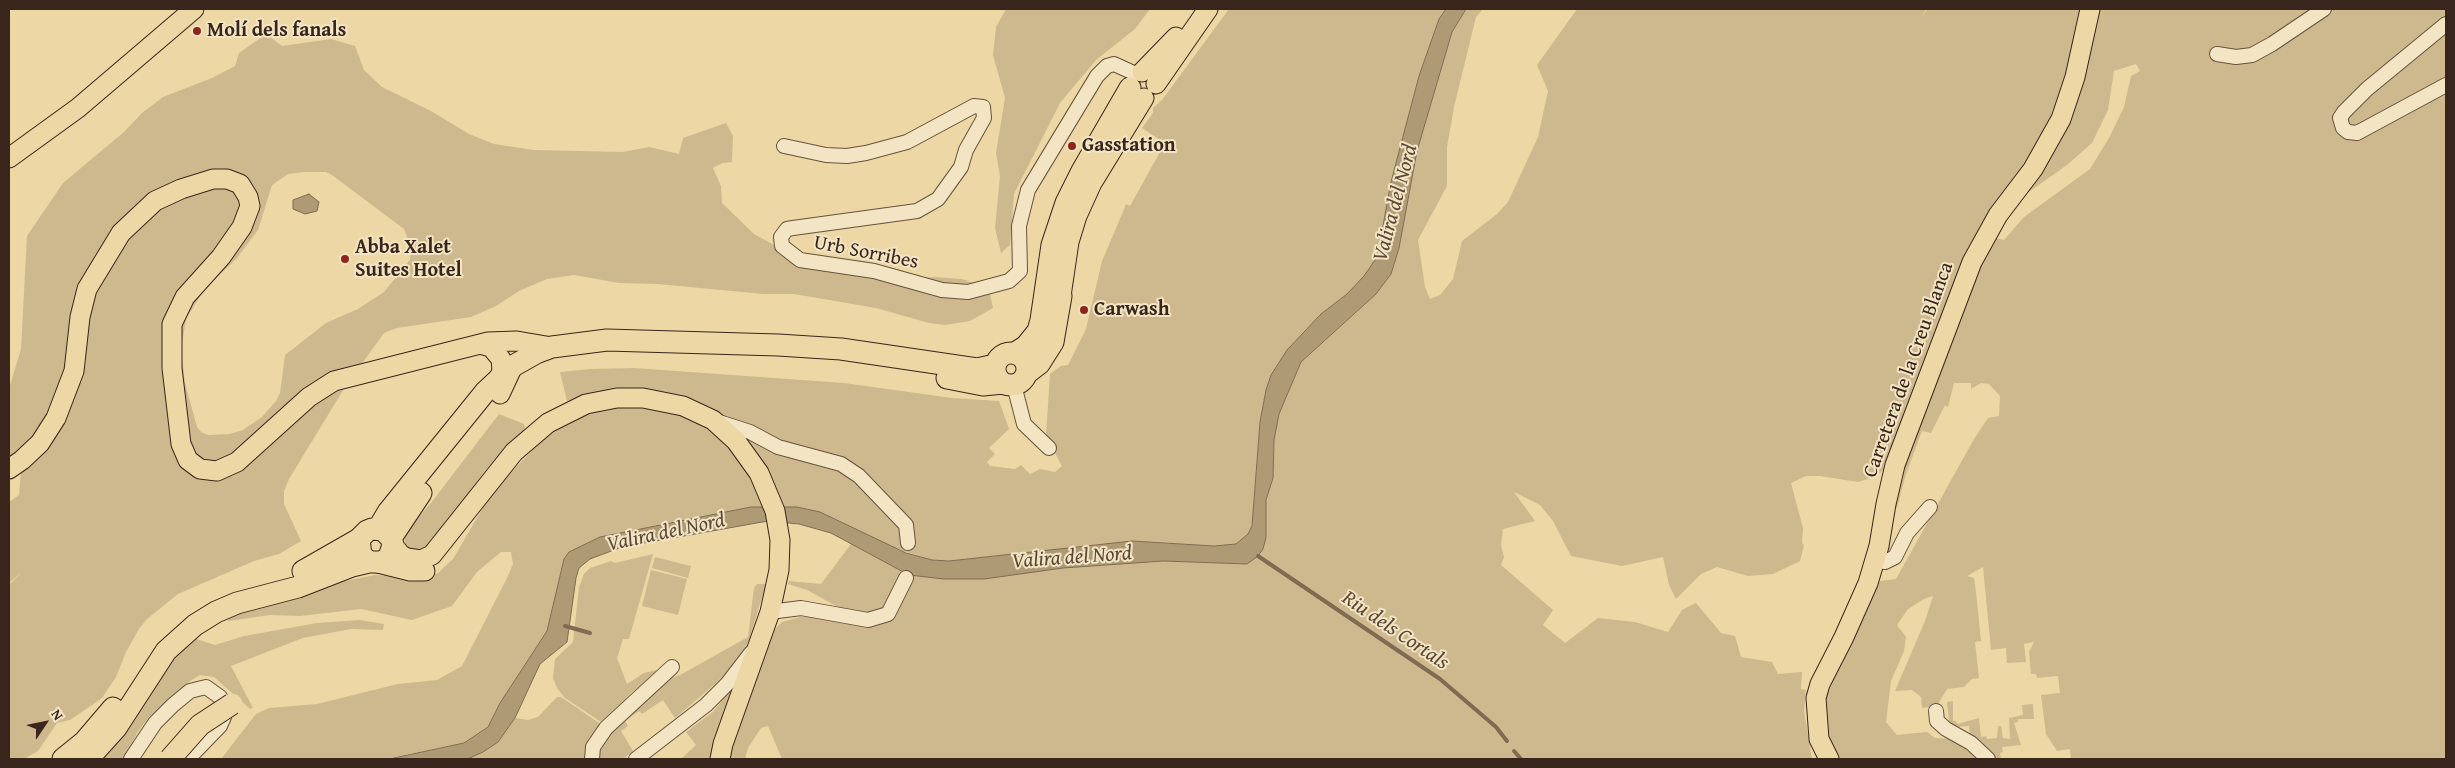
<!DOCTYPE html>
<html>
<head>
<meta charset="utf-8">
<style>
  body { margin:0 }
  #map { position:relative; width:2455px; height:768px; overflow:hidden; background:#ecd7a5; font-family:"Gentium Book Plus",serif }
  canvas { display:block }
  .frame { position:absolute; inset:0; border:10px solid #39251b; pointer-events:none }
  .north { position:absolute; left:20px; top:698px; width:50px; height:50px; -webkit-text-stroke:4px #f3e5c4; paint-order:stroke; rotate:56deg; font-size:14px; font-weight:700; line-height:20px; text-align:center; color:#39251b }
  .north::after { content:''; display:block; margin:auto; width:18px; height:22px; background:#39251b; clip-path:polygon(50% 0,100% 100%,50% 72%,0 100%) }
</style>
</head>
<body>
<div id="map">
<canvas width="2455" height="768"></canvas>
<div class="frame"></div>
<div class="north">N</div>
</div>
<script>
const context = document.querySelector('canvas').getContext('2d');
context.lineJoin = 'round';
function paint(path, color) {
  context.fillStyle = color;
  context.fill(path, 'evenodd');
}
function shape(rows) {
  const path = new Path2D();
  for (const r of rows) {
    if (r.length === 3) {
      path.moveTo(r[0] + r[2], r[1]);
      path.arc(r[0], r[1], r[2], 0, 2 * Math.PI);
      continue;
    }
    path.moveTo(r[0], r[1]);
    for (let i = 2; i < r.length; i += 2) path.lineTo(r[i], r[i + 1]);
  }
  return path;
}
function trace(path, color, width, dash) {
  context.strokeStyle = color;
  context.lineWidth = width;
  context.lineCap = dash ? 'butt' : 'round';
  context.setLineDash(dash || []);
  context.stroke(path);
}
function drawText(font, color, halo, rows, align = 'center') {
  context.font = font + ' "Gentium Book Plus",serif';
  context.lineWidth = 4;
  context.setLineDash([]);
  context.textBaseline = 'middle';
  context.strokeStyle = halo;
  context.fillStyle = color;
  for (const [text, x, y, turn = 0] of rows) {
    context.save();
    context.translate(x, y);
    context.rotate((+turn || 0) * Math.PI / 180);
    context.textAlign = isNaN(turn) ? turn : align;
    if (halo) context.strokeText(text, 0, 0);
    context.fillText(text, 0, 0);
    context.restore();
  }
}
const green = shape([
  [1006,9,1150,9,1135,29,1096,60,1060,103,1014,194,1010,245,1001,253,995,228,1000,176,996,153,1005,98,993,55,996,27],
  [1229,9,1446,9,1439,19,1419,76,1391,182,1380,242,1375,260,1364,276,1347,294,1321,314,1287,350,1271,375,1266,390,1260,422,1252,526,1248,534,1236,544,1214,546,1132,541,949,561,932,560,897,549,820,512,797,507,783,507,718,416,590,396,567,401,560,372,590,369,634,368,844,383,952,398,999,401,1009,429,989,448,995,454,987,462,990,466,1015,469,1021,465,1030,474,1040,469,1055,472,1062,466,1046,436,1050,374,1061,366,1068,365,1086,329,1102,261,1125,207,1126,204,1130,206,1165,143,1142,128,1153,113,1153,108,1162,100],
  [1466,9,1483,9,1476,17,1454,107,1447,147,1447,186,1418,240,1425,287,1430,299,1440,295,1453,279,1462,241,1497,214,1508,202,1538,137,1548,91,1537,65,1577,9,1926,9,1921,19,1927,9,2083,9,2069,67,2055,111,1945,308,1912,390,1888,465,1877,476,1858,482,1820,476,1806,476,1791,483,1803,528,1802,543,1804,545,1800,561,1773,574,1748,576,1717,567,1701,574,1676,599,1669,585,1663,557,1622,566,1571,556,1553,521,1540,505,1514,492,1535,521,1503,529,1501,545,1504,557,1501,565,1553,610,1543,625,1565,643,1598,618,1635,622,1668,632,1682,610,1696,603,1721,633,1735,636,1741,657,1772,662,1778,674,1802,672,1801,689,1806,690,1804,711,1812,759,782,759,768,726,761,728,748,748,745,759,728,759,747,699,774,630,782,622,804,616,847,612,807,590,788,584,789,581,821,584,851,544,910,575,1163,561,1247,564,1266,537,1266,500,1273,478,1274,440,1279,414,1301,362,1376,294,1391,274,1399,248,1417,151,1452,32],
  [2096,9,2446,9,2446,759,2071,759,2070,749,2057,751,2046,734,2041,695,2060,693,2058,676,2037,678,2036,674,2031,674,2029,652,2034,642,2024,644,2026,662,2007,663,2006,648,1991,650,1983,567,1967,576,1974,578,1976,592,1981,641,1975,642,1979,678,1972,679,1964,687,1947,689,1937,706,1922,708,1921,697,1912,690,1895,691,1925,621,1933,596,1924,599,1908,609,1897,625,1906,637,1904,651,1891,681,1886,722,1897,735,1927,732,1935,738,1956,739,1982,759,1838,759,1828,743,1823,719,1826,697,1864,611,1880,581,1896,579,1974,439,1988,418,1999,416,2000,396,1989,384,1981,383,1971,389,1971,383,1954,383,1948,407,1945,405,1931,433,1922,431,1906,474,1897,508,1894,507,1900,478,1991,237,2004,240,2024,217,2090,169,2109,138,2124,107,2131,76,2140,71,2136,64,2114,71,2108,110,2092,143,2067,165,2016,201,2040,170],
  [266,34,282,46,331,39,355,46,364,70,382,87,431,111,469,134,494,144,534,150,623,152,649,147,679,154,683,138,726,123,733,136,732,162,722,163,713,168,721,186,722,203,754,234,783,250,921,278,935,277,962,279,977,284,990,294,993,308,970,321,945,325,929,323,876,308,794,294,763,294,658,284,619,283,574,275,547,279,519,291,496,306,471,317,397,328,384,333,345,387,289,479,284,491,284,504,301,541,279,554,254,561,178,594,147,619,139,629,126,652,116,677,102,698,70,720,57,723,38,751,24,759,9,759,9,585,21,573,9,583,9,502,19,495,21,471,9,456,9,389,21,349,27,236,63,183,124,132,142,113,163,97,212,78,235,66,239,53],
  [304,172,326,172,332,175,404,229,411,247,410,260,384,292,358,309,326,323,285,355,280,393,276,401,262,417,243,430,230,434,208,435,201,432,197,427,185,383,181,349,186,319,204,290,237,258,258,230,272,185,288,174],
  [624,406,657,408,685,415,709,429,727,446,749,473,760,492,764,507,751,507,627,531,600,537,569,552,564,559,547,631,500,703,488,727,464,743,385,759,221,759,256,714,269,708,317,704,398,684,437,680,462,666,507,578,513,564,511,552,501,552,477,572,452,606,412,620,361,609,300,616,270,615,229,621,226,618,342,575,345,581,375,575,424,578,438,573,453,559,492,492,548,434,587,412],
  [499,414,524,424,525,430,484,472,433,544,419,552,411,550,406,545,404,538,408,529,431,503],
  [653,554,629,639,623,639,617,658,627,684,644,673,656,670,657,673,630,694,604,724,565,698,557,688,553,678,555,659,573,642,579,587,584,574,590,568,611,561,615,563],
  [655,557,691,566,688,578,652,568],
  [651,570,687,579,678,615,642,606],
  [757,584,766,584,749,640,740,658,715,684,675,718,663,700,642,714,639,711,625,721,628,726,621,731,633,751,623,759,597,759,599,747,610,731,664,681,682,674,748,637,754,588],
  [360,620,384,624,383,630,351,629,303,638,231,666,253,708,250,709,214,677,200,675,190,681,149,717,137,733,124,759,102,759,157,676,193,638,215,645,244,636,317,623],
  [743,675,715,759,681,759,696,745,686,732,713,712],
  [557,697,561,697,602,725,587,750,585,759,467,759,498,742,515,718,528,720,538,717],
  [1953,701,1953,721,1956,721,1957,724,1979,718,1981,737,1986,736,1987,739,1997,738,1998,726,2001,726,2003,738,2010,739,2009,718,2023,715,2022,705,2033,704,2034,719,2018,719,2018,722,2014,723,2021,745,2002,747,2003,752,2000,753,2001,759,1992,759,1970,738,1969,726,1955,727,1949,721,1947,702]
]);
const water = shape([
  [1446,9,1466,9,1452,32,1417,151,1399,248,1391,274,1376,294,1301,362,1279,414,1274,440,1273,478,1266,500,1266,537,1263,549,1258,556,1247,564,1163,561,1063,568,984,579,944,579,909,575,831,533,799,524,768,521,622,547,590,559,579,568,576,578,567,642,540,664,515,718,498,742,483,752,467,759,389,759,464,743,488,727,500,703,547,631,564,559,569,552,600,537,751,507,797,507,820,512,906,553,932,560,949,561,1132,541,1214,546,1236,544,1248,534,1252,526,1260,422,1266,390,1271,375,1287,350,1321,314,1347,294,1364,276,1375,260,1380,242,1391,182,1419,76,1439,19,1446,9],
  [309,194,319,202,317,211,305,214,293,209,293,200,309,194]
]);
const stream = shape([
  [1258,556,1440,679,1496,727,1507,741],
  [565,626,590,633],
  [1514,751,1521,759]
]);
const minor = shape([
  [2446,24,2367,89,2344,112,2340,118,2343,128,2348,132,2357,133,2446,85],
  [2217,54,2236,57,2252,55,2272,44,2324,9],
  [784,146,826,155,847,156,866,153,907,142,974,106,983,107,984,118,966,150,961,167,938,199,917,211,793,228,787,229,781,237,782,246,800,260,874,271,942,290,968,292,1009,281,1020,271,1019,226,1028,190,1097,76,1107,66,1114,64,1136,74],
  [1014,385,1024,424,1049,448],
  [716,421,750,432,778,447,841,464,859,476,906,525,908,543],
  [1875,561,1885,562,1895,557,1907,533,1930,507],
  [770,612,801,608,868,620,888,614,906,578],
  [1936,711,1937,721,1946,729,1971,743,1988,759],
  [131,759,155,723,173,705,190,691,206,687,220,697,224,704,224,717,220,726,188,759],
  [592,759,593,747,606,728,672,667],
  [636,759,706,705,727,684,751,653]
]);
const major = shape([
  [1142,72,1176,37],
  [1156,84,1208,9],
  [9,158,78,108,194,9],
  [1061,296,1069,242,1077,216,1092,183,1144,98],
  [480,344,491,347,501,359,502,371,498,380],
  [500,394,513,366],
  [9,469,22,460,40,443,56,418,74,371,80,317,87,289,121,233,155,201,181,189,213,179,227,179,240,184,248,197,250,206,242,227,221,257,185,297,172,324,172,368,181,444,188,460,200,469,217,471,237,462,309,397,334,381,488,342,517,341,552,347],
  [393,545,401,555,407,558,421,560,432,555,514,452,548,423,586,404,617,398,643,398,683,406,713,420,736,441,759,473,775,511,780,540,779,570,770,612,723,744,720,759],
  [378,563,410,571,425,571],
  [1829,759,1819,739,1816,698,1820,684,1844,637,1868,583,1879,546,1886,504,1895,465,1972,262,1998,215,2033,169,2061,119,2075,77,2090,9]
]);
const highway = shape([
  [1011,369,16],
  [1015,353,1026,346,1038,331,1041,320,1052,245,1066,203,1082,171,1130,88],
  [1026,374,1039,364,1053,342,1061,296],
  [947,378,983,385,1003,383],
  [378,529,388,512,485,392,513,366,536,353,552,347,607,340,778,345,841,349,977,369,995,365],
  [391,538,421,493],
  [303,571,359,539],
  [63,759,84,742,113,708],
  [88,759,116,728,166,651,195,625,216,612,237,603,298,587,352,566,369,562,382,562,389,557,393,545,391,538,383,530,372,529,367,531,359,539,361,555,369,562]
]);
const highwayBridge = shape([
  [170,759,200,725,232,704]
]);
const markers = [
  [197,31,5,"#8f2418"],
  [1072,146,5,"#8f2418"],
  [345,259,5,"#8f2418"],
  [1084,310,5,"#8f2418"]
];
const poiNames = [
  ["Molí dels fanals",207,31],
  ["Gasstation",1082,146],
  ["Abba Xalet",355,248],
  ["Suites Hotel",355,271],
  ["Carwash",1094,310]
];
const streetNames = [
  ["Urb Sorribes",866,253,11],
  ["Carretera de la Creu Blanca",1909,370,-70]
];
const waterNames = [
  ["Valira del Nord",1396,203,-75],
  ["Valira del Nord",666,533,-12],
  ["Valira del Nord",1072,558,-4],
  ["Riu dels Cortals",1395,631,34]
];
paint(green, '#ceb98e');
paint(water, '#af9a76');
trace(water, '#806b52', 1);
trace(stream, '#806b52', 4);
trace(minor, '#66523e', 16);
trace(major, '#39251b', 21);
trace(highway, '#39251b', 23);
trace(minor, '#f3e5c4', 14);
trace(major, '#ecd7a5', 19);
trace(highway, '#ecd7a5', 21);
trace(highwayBridge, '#39251b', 23, []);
trace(highwayBridge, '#ecd7a5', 21);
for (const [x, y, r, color] of markers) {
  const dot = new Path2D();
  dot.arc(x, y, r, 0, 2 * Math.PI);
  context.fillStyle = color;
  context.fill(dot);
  trace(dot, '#f3e5c4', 2);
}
drawText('bold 20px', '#39251b', '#f3e5c4', poiNames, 'left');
drawText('20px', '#39251b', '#f3e5c4', streetNames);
drawText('italic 21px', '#5c4836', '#f3e5c4', waterNames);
</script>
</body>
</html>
